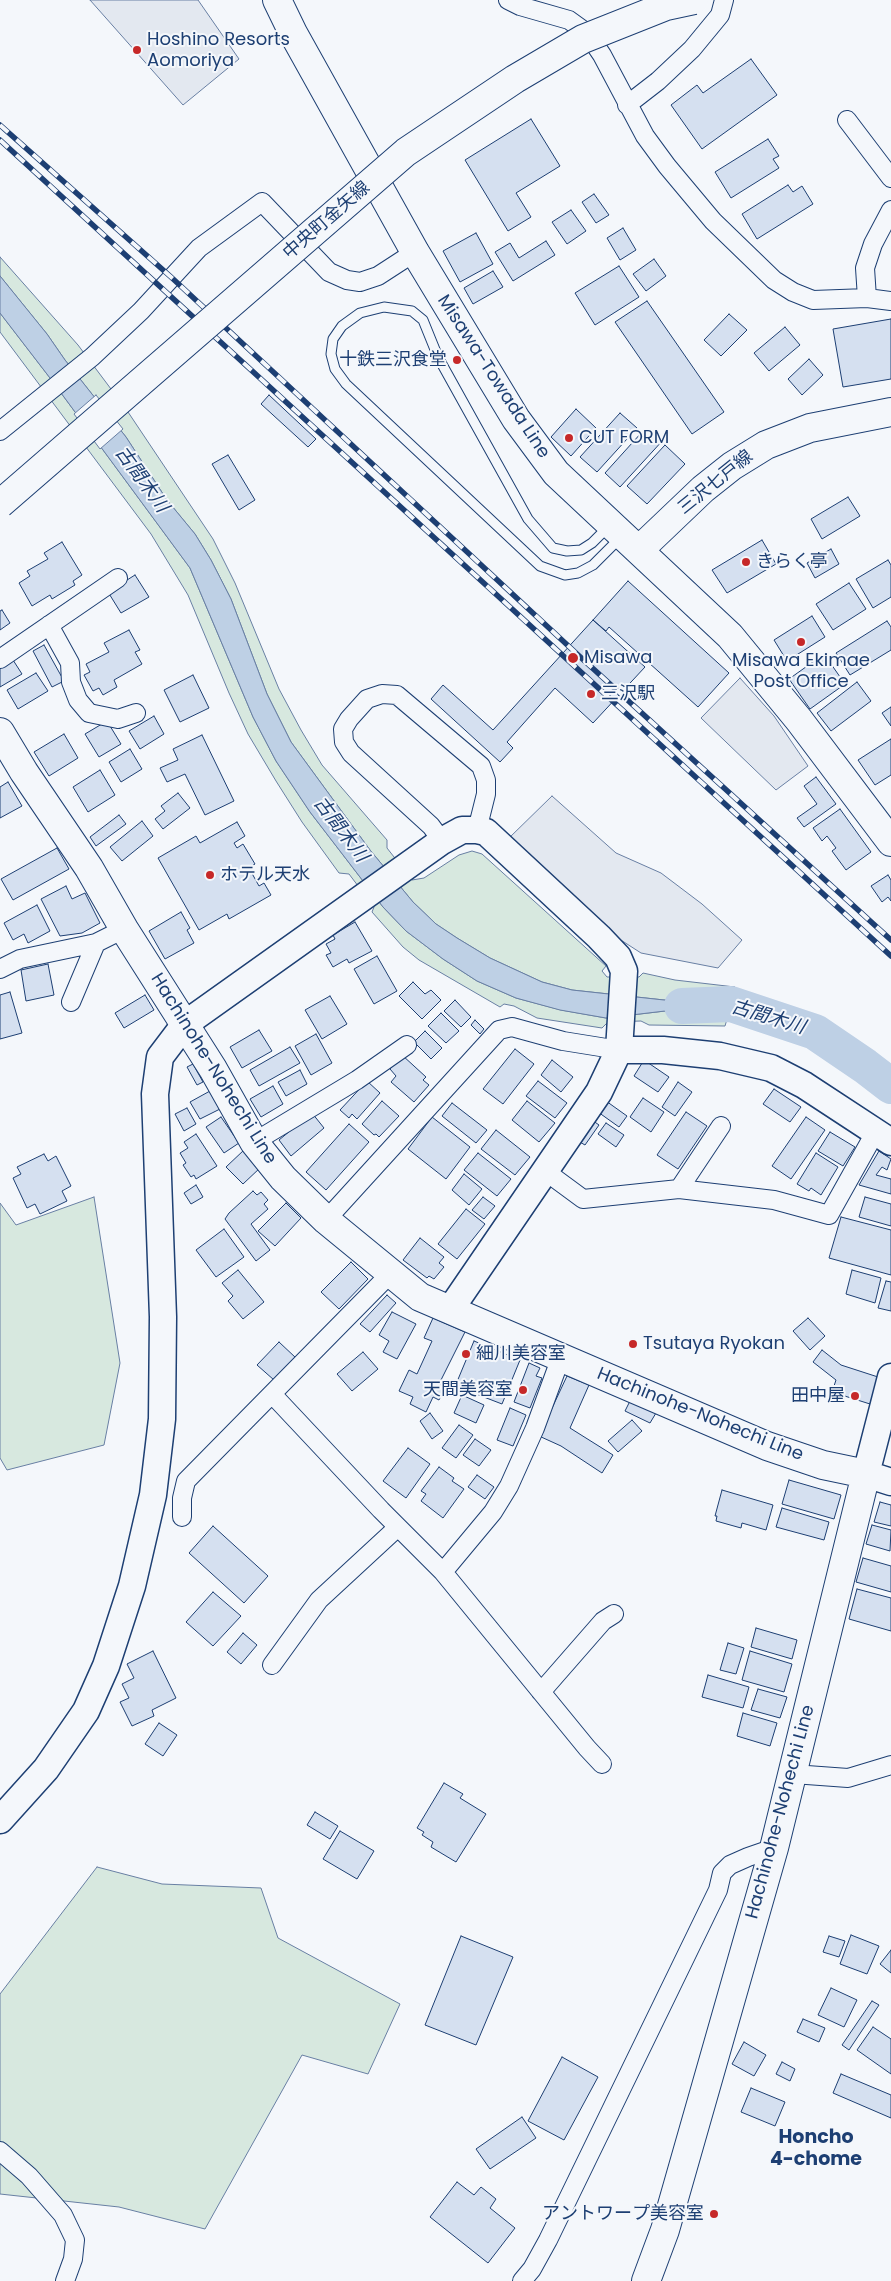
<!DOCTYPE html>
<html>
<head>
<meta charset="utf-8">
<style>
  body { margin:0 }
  canvas { display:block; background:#f4f7fb }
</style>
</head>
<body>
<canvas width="891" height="2281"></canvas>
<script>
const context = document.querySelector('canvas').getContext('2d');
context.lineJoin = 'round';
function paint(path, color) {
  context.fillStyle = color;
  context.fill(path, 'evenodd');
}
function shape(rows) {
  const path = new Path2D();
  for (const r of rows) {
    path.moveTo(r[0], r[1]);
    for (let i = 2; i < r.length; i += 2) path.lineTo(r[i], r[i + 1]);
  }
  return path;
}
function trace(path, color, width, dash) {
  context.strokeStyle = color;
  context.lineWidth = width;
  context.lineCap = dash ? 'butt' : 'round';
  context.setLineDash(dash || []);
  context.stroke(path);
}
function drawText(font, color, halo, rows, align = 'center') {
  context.font = font + ' Poppins,"Noto Sans JP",sans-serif';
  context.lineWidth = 4;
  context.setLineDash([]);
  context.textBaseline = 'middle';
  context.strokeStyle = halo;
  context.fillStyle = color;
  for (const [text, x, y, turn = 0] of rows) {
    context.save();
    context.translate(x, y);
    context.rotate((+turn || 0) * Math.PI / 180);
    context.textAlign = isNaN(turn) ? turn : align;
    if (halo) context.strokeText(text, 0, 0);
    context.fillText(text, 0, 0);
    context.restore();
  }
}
const green = shape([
  [0,257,78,345,126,409,213,539,235,583,279,689,301,730,322,765,387,840,387,848,412,880,424,878,459,855,472,851,482,854,606,966,602,971,607,977,639,977,643,973,675,980,735,987,731,1001,694,1002,664,1000,572,990,542,982,490,958,457,938,436,924,413,902,370,850,291,742,267,694,231,599,211,560,195,534,167,500,126,437,65,360,47,334,0,276,0,257],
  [0,313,50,378,190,568,253,717,276,761,310,812,383,907,406,931,443,959,477,981,516,998,561,1010,606,1018,665,1011,681,1013,689,1016,730,1009,725,1026,649,1025,641,1021,608,1022,602,1028,537,1018,514,1006,504,1004,500,1007,419,960,403,947,372,912,374,907,349,874,339,873,302,822,276,781,248,734,229,693,188,595,151,534,0,332,0,313],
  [94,1197,120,1363,104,1445,7,1470,0,1458,0,1203,16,1225,94,1197],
  [97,1867,162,1884,261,1888,278,1938,400,2004,368,2074,302,2055,205,2229,119,2207,0,2194,0,1994,97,1867]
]);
const parking = shape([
  [90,0,198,0,239,59,183,105,90,0],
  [740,678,774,716,808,766,776,790,701,718,740,678],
  [552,796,616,853,661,873,702,904,742,940,718,968,641,953,610,933,508,839,552,796]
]);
const water = shape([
  [0,276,47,334,65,360,126,437,167,500,195,534,211,560,231,599,267,694,291,742,370,850,413,902,436,924,457,938,490,958,542,982,572,990,664,1000,694,1002,731,1001,730,1009,689,1016,681,1013,665,1011,606,1018,560,1010,516,998,477,981,443,959,406,931,383,907,310,812,276,761,253,717,190,568,50,378,0,313,0,276]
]);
const pier = shape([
  [96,395,123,429,100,449,74,414,96,395]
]);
const river = shape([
  [682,1006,731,1004,815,1032,865,1066,891,1086]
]);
const building = shape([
  [751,59,777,95,702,149,671,105,697,85,703,93,751,59],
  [531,119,560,166,516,193,531,217,508,231,465,160,531,119],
  [768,139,779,156,773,159,779,168,731,198,715,172,768,139],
  [788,185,793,192,802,186,813,204,757,239,742,214,788,185],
  [594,194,609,215,596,223,582,202,594,194],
  [571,210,586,231,567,244,552,222,571,210],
  [623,228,636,250,620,260,607,238,623,228],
  [476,233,493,264,460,282,443,251,476,233],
  [546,241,555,255,513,281,495,252,510,243,519,258,546,241],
  [654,259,666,276,646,291,633,274,654,259],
  [619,266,639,297,595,325,575,293,619,266],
  [493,271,503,287,473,304,464,288,493,271],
  [647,301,724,412,692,434,615,322,647,301],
  [729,314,747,330,721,356,704,340,729,314],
  [891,319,891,379,843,387,833,329,891,319],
  [785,327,800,345,769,371,754,353,785,327],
  [809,359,823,375,802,395,788,379,809,359],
  [269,395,316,439,308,447,261,404,269,395],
  [576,409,596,428,571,456,551,437,576,409],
  [620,413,637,428,597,472,580,457,620,413],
  [655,431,664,439,620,487,605,473,642,432,648,438,655,431],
  [665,445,685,464,647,504,627,486,665,445],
  [228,455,255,500,239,510,212,464,228,455],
  [848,497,860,516,822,539,811,519,848,497],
  [762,540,776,564,727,593,712,570,762,540],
  [62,542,82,575,73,581,75,585,52,599,50,595,32,606,19,583,30,576,27,571,48,559,44,553,62,542],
  [831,549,839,564,815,578,807,563,831,549],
  [888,560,891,565,891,597,873,608,856,579,888,560],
  [135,575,149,597,121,613,108,592,135,575],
  [628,581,729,673,698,707,609,627,606,631,593,620,628,581],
  [849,583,866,609,833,630,816,604,849,583],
  [2,610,10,623,0,630,0,611,2,610],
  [812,616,825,637,787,661,774,640,812,616],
  [593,620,645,667,593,723,555,688,507,742,513,748,500,762,431,699,443,685,493,730,593,620],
  [887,621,891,627,891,650,850,675,836,653,887,621],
  [129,630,140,650,135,652,142,664,114,680,117,687,103,695,99,688,93,691,84,675,90,672,86,664,109,652,104,643,129,630],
  [44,645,64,681,52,687,33,651,44,645],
  [824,654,845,684,810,709,789,679,824,654],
  [13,660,22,674,0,687,0,668,13,660],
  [36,673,48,691,18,709,7,690,36,673],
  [193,675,209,708,180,722,164,690,193,675],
  [857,682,871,701,831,731,817,713,857,682],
  [891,707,891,726,882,713,891,707],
  [154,716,164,734,140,749,129,731,154,716],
  [107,721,121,744,99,757,85,734,107,721],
  [64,734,78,758,49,776,34,752,64,734],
  [202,735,234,801,205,815,185,774,167,782,160,768,178,760,173,749,202,735],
  [891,739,891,775,875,785,858,760,891,739],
  [130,749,142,769,121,782,109,762,130,749],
  [100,770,115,795,88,812,73,787,100,770],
  [816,777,836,804,804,827,797,818,817,804,804,786,816,777],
  [8,782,22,806,0,818,0,787,8,782],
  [178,793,190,808,163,829,155,819,165,811,161,806,178,793],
  [840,809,871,852,846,870,832,851,836,848,827,836,822,841,813,828,840,809],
  [119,815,126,824,96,846,90,837,119,815],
  [142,821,153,836,122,861,110,847,142,821],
  [237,822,245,836,234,843,237,848,243,844,255,864,249,868,259,886,264,883,271,895,229,919,227,914,199,930,158,858,196,836,200,843,237,822],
  [57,848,69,869,13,900,1,879,57,848],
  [888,875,891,880,891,901,888,897,882,902,871,886,888,875],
  [66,886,72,899,85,893,100,923,82,933,60,936,41,899,66,886],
  [37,905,50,931,28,943,24,934,13,940,4,923,37,905],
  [181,912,190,928,187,930,194,943,165,959,149,931,181,912],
  [355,922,372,951,349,963,347,959,333,967,326,955,331,953,326,944,335,939,333,935,355,922],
  [377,956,397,991,374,1004,354,969,377,956],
  [48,964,54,995,26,1001,21,970,48,964],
  [413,982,425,994,431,990,441,1000,422,1019,399,996,413,982],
  [10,992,22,1033,0,1039,0,995,10,992],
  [145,995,154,1010,124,1028,115,1013,145,995],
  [330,996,347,1024,322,1039,305,1010,330,996],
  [455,1000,471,1017,461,1027,444,1011,455,1000],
  [441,1013,459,1031,446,1043,428,1026,441,1013],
  [475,1020,484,1029,480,1034,471,1025,475,1020],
  [259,1030,272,1051,242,1068,230,1047,259,1030],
  [425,1031,442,1048,431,1059,414,1042,425,1031],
  [316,1034,332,1063,311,1075,295,1046,316,1034],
  [290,1047,300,1063,259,1086,250,1070,290,1047],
  [515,1049,534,1064,503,1104,483,1089,515,1049],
  [402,1055,426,1077,423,1080,429,1085,414,1102,391,1082,396,1076,390,1069,402,1055],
  [552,1060,573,1077,561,1092,541,1075,552,1060],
  [644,1060,669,1077,658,1092,634,1076,644,1060],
  [193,1064,203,1082,197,1085,187,1067,193,1064],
  [300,1070,307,1084,286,1096,278,1082,300,1070],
  [367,1081,380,1093,357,1119,352,1114,349,1118,340,1110,367,1081],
  [538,1081,567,1103,555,1118,526,1096,538,1081],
  [678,1082,692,1092,675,1116,662,1107,678,1082],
  [273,1086,283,1104,261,1117,250,1099,273,1086],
  [774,1089,801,1107,790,1122,763,1104,774,1089],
  [210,1091,220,1109,200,1119,190,1102,210,1091],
  [643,1098,664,1112,651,1132,630,1117,643,1098],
  [382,1101,399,1116,379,1137,376,1134,374,1135,362,1124,382,1101],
  [527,1101,555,1123,539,1142,512,1120,527,1101],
  [606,1101,627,1116,619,1127,598,1112,606,1101],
  [452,1103,487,1130,476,1143,442,1116,452,1103],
  [187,1108,196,1124,184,1131,175,1114,187,1108],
  [686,1112,707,1126,678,1169,657,1155,686,1112],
  [312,1113,324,1128,291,1156,279,1140,312,1113],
  [221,1117,239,1143,224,1153,206,1127,221,1117],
  [432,1117,470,1147,446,1179,408,1149,432,1117],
  [806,1117,825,1130,791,1179,772,1166,806,1117],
  [592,1120,599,1125,585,1145,578,1141,592,1120],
  [606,1123,624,1135,616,1147,598,1134,606,1123],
  [349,1124,369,1142,326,1190,306,1172,349,1124],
  [496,1130,530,1157,515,1175,481,1149,496,1130],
  [830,1132,855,1147,843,1166,818,1151,830,1132],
  [196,1134,217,1166,196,1179,194,1175,191,1177,183,1165,186,1163,180,1153,188,1148,184,1142,196,1134],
  [244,1150,261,1167,243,1184,226,1167,244,1150],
  [879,1151,891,1159,887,1170,882,1167,876,1175,891,1179,891,1194,859,1185,879,1151],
  [478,1153,511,1179,497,1196,464,1170,478,1153],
  [816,1153,838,1167,821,1195,811,1188,809,1191,797,1184,816,1153],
  [44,1154,48,1161,56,1156,71,1186,62,1191,67,1201,40,1214,35,1204,27,1208,13,1178,21,1174,17,1167,44,1154],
  [464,1174,482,1189,469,1205,452,1190,464,1174],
  [196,1185,203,1197,191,1204,184,1193,196,1185],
  [253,1191,257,1195,261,1192,268,1200,264,1204,268,1209,251,1224,270,1250,256,1261,225,1219,229,1213,253,1191],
  [483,1197,495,1206,484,1219,472,1210,483,1197],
  [865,1197,891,1204,891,1226,859,1217,865,1197],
  [286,1203,301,1218,275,1246,258,1231,286,1203],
  [466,1209,485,1224,457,1259,438,1244,466,1209],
  [841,1217,891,1230,891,1275,829,1258,841,1217],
  [224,1229,244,1257,216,1277,196,1250,224,1229],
  [420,1238,444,1257,439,1263,444,1267,434,1279,429,1276,427,1278,403,1260,420,1238],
  [351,1262,368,1279,339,1309,321,1292,351,1262],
  [238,1270,264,1302,243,1319,228,1301,233,1296,222,1283,238,1270],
  [852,1270,881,1278,875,1303,846,1294,852,1270],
  [886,1281,891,1282,891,1311,878,1308,886,1281],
  [387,1295,396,1303,370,1332,360,1324,387,1295],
  [392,1312,416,1324,397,1359,383,1352,389,1341,379,1335,392,1312],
  [433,1318,465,1332,439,1384,445,1387,439,1400,433,1397,426,1412,410,1404,413,1397,399,1391,409,1370,417,1374,432,1341,424,1338,433,1318],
  [808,1318,825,1336,810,1350,793,1331,808,1318],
  [474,1341,520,1360,502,1404,476,1394,475,1397,454,1389,474,1341],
  [279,1342,296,1358,274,1380,257,1365,279,1342],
  [822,1350,841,1365,878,1377,870,1404,832,1392,836,1380,813,1362,822,1350],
  [363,1352,378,1369,352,1391,337,1374,363,1352],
  [529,1363,540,1368,536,1376,542,1378,530,1408,514,1402,529,1363],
  [567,1376,589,1385,570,1428,613,1455,602,1473,561,1446,539,1436,567,1376],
  [462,1395,484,1405,476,1423,454,1413,462,1395],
  [630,1401,656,1413,650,1423,625,1411,630,1401],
  [510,1408,526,1415,513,1446,497,1440,510,1408],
  [430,1413,443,1431,432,1439,420,1421,430,1413],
  [632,1420,642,1431,618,1452,608,1441,632,1420],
  [459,1425,473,1435,456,1458,442,1448,459,1425],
  [475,1439,491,1450,479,1466,463,1455,475,1439],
  [408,1448,430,1464,406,1498,383,1481,408,1448],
  [439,1467,454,1478,452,1481,464,1489,443,1518,421,1501,426,1494,421,1491,439,1467],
  [477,1475,494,1487,485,1499,468,1487,477,1475],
  [789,1480,841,1495,834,1519,782,1504,789,1480],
  [722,1490,773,1505,766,1530,742,1523,741,1528,716,1521,717,1516,715,1516,722,1490],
  [880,1502,891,1505,891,1526,874,1522,880,1502],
  [782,1508,829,1522,824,1540,776,1527,782,1508],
  [872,1525,891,1530,890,1551,866,1544,872,1525],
  [213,1526,268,1576,244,1603,189,1553,213,1526],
  [863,1558,891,1566,891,1592,856,1582,863,1558],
  [857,1589,891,1598,891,1631,849,1619,857,1589],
  [213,1592,241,1616,213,1646,186,1622,213,1592],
  [756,1628,797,1640,792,1659,751,1647,756,1628],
  [243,1633,257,1645,241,1664,227,1652,243,1633],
  [728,1643,744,1648,736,1674,720,1670,728,1643],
  [153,1651,176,1698,152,1710,154,1716,132,1726,120,1702,129,1698,122,1684,134,1678,127,1664,153,1651],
  [750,1651,792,1664,784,1692,742,1680,750,1651],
  [708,1675,749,1687,743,1708,702,1697,708,1675],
  [758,1689,787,1697,780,1718,751,1710,758,1689],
  [743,1713,777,1723,770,1746,737,1736,743,1713],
  [159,1723,177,1735,163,1756,145,1744,159,1723],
  [444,1783,463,1794,460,1798,486,1814,456,1862,431,1847,433,1842,422,1835,424,1832,417,1828,444,1783],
  [315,1812,338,1826,330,1839,307,1825,315,1812],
  [340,1831,374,1851,357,1879,323,1859,340,1831],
  [851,1935,879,1946,867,1974,840,1964,851,1935],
  [461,1936,513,1957,476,2045,425,2025,461,1936],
  [829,1936,845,1941,839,1957,823,1952,829,1936],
  [891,1950,891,1973,880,1964,891,1950],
  [831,1988,857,2000,844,2027,818,2015,831,1988],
  [872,2001,879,2005,849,2050,842,2045,872,2001],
  [803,2019,825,2028,819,2042,797,2032,803,2019],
  [873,2027,891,2039,891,2074,857,2050,873,2027],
  [744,2042,766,2055,754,2076,732,2064,744,2042],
  [562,2057,598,2077,564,2140,528,2121,562,2057],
  [782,2062,795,2069,790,2081,776,2074,782,2062],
  [841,2074,891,2095,891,2118,833,2093,841,2074],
  [751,2088,785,2102,775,2126,741,2112,751,2088],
  [522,2117,536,2138,490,2169,476,2149,522,2117],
  [457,2182,474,2195,481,2187,496,2199,490,2208,515,2228,488,2263,430,2217,457,2182]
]);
const lane = shape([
  [608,527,592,543,581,550,567,551,553,548,528,519,438,357,423,320,412,311,384,307,360,313,342,326,333,339,331,354,335,369,346,384,540,566,565,575,578,573,593,565,621,537]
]);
const street = shape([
  [508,0,520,6,569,20,587,33,602,55,645,136,667,166,713,221,774,280,793,292,813,300,867,298,891,301],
  [627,105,658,81,692,49,720,15,724,0],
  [847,120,891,178],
  [867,298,865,268,873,244,891,210],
  [0,431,92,357,141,311,199,248,262,202,329,272,347,280,360,282,378,276,415,252],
  [49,625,70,663,71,682,78,700,89,713,118,719,136,713],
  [0,659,118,578],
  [442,841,431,826,351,753,344,742,343,729,349,719,367,699,382,694,397,695,481,766,486,780,486,794,477,830],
  [0,969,20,959,96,943,124,929],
  [71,1002,96,943],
  [254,1142,357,1080,407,1045],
  [545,1171,583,1199,679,1189,721,1126],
  [679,1189,774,1200,829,1215,876,1131],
  [326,1220,499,1030,512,1027,563,1041,619,1050],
  [272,1394,381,1510,443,1572,587,1748,602,1764],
  [182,1517,182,1498,186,1481,390,1274],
  [443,1572,493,1512,509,1486,535,1428,561,1357],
  [272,1665,319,1600,398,1527],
  [541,1692,603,1621,614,1614],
  [793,1774,848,1778,891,1765],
  [0,2151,29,2176,63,2215,75,2240,73,2259,65,2281],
  [522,2281,532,2269,548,2240,718,1890,722,1873,730,1865,748,1857,774,1848]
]);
const secondary = shape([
  [450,1310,599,1092,619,1050,663,1050,720,1056,771,1068,804,1085,891,1142],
  [891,1377,866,1474,891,1482],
  [0,1820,46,1769,86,1711,106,1666,132,1586,153,1495,162,1419,163,1317,155,1094,160,1057,185,1024,442,841,462,830,477,830,486,832,599,937,618,957,624,971,619,1050]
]);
const primary = shape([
  [277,0,293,33,415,252,516,419,556,473,730,636,799,720,891,842],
  [639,550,703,489,732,466,766,445,810,428,891,412],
  [0,732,24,772,89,868,124,929,213,1069,254,1142,283,1178,326,1220,420,1297,767,1446,823,1465,866,1474,774,1848,665,2230,646,2281]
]);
const rail = shape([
  [0,125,171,277,577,654,891,940],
  [0,140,891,956]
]);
const primaryBridge = shape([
  [0,504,406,152,515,79,583,39,666,6,694,0]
]);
const markers = [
  [137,50,5,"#c62828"],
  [457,360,5,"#c62828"],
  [569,438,5,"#c62828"],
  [746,562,5,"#c62828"],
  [801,642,5,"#c62828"],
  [573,658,6,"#c62828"],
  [591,694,5,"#c62828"],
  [210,875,5,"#c62828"],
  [633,1344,5,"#c62828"],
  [466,1354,5,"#c62828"],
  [523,1390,5,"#c62828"],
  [855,1396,5,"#c62828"],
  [714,2214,5,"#c62828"]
];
const poiNames = [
  ["Hoshino Resorts",147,40],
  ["Aomoriya",147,61],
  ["十鉄三沢食堂",447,360,"right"],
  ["CUT FORM",579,438],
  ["きらく亭",756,562],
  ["Misawa",584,658],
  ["Misawa Ekimae",801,661,"center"],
  ["Post Office",801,682,"center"],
  ["三沢駅",601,694],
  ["ホテル天水",220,875],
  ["Tsutaya Ryokan",643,1344],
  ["細川美容室",476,1354],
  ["天間美容室",513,1390,"right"],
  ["田中屋",845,1396,"right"],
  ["アントワープ美容室",704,2214,"right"]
];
const streetNames = [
  ["中央町金矢線",327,221,-41],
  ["Misawa-Towada Line",493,377,57],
  ["三沢七戸線",716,483,-39],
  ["Hachinohe-Nohechi Line",213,1069,58],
  ["Hachinohe-Nohechi Line",700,1415,22],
  ["Hachinohe-Nohechi Line",781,1812,-75]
];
const waterNames = [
  ["古間木川",141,480,54],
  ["古間木川",340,830,53],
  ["古間木川",768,1018,17]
];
const neighbourhoodNames = [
  ["Honcho",816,2138],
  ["4-chome",816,2160]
];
paint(green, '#d7e8df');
trace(green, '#687fa3', 1);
paint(parking, '#e3e8f0');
trace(parking, '#687fa3', 1);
paint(water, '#bed0e5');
trace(water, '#687fa3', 1);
paint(pier, '#f4f7fb');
trace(pier, '#687fa3', 1);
trace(river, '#bed0e5', 36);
paint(building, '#d5e0f0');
trace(building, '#1d3f73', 1);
trace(lane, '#1d3f73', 11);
trace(street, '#1d3f73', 20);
trace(secondary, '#1d3f73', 29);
trace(primary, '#1d3f73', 30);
trace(lane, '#f4f7fb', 9);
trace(street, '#f4f7fb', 18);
trace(secondary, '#f4f7fb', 26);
trace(primary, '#f4f7fb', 28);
trace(rail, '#1d3f73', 5.5);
trace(rail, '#f4f7fb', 4, [11]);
trace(primaryBridge, '#1d3f73', 30, []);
trace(primaryBridge, '#f4f7fb', 28);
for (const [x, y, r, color] of markers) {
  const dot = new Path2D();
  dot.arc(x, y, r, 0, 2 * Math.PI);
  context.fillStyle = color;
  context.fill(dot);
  trace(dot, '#f4f7fb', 2);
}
drawText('18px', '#1d3f73', '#f4f7fb', poiNames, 'left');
drawText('18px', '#1d3f73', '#f4f7fb', streetNames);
drawText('italic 19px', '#1d3f73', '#f4f7fb', waterNames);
drawText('bold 19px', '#1d3f73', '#f4f7fb', neighbourhoodNames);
</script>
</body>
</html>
